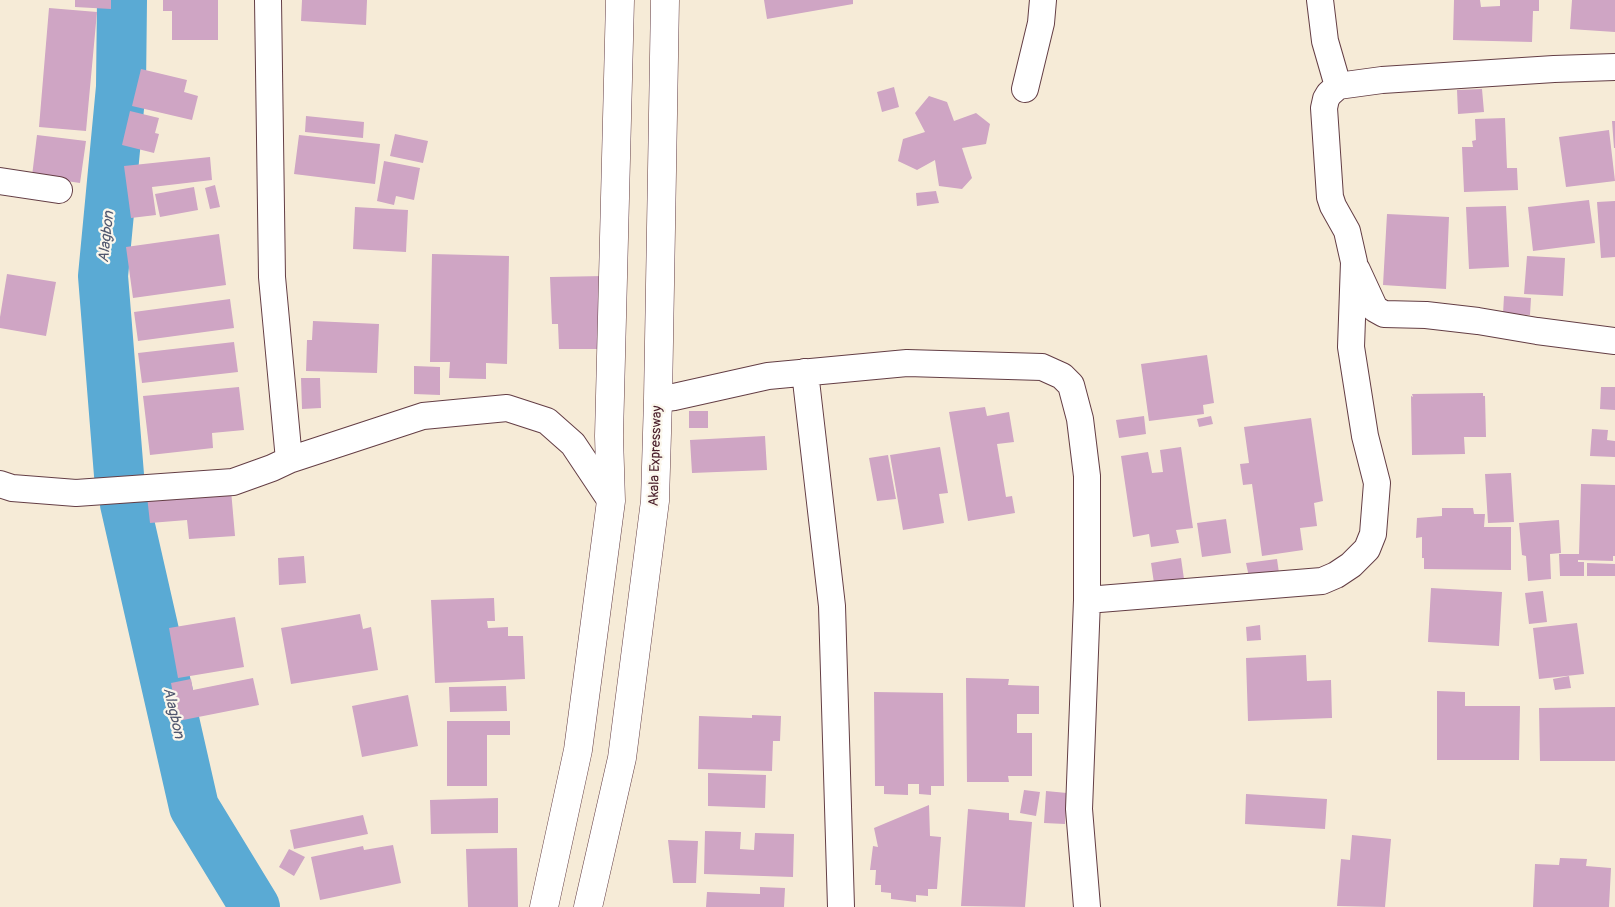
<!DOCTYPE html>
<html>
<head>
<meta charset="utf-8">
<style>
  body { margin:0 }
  canvas { display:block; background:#f6ebd7 }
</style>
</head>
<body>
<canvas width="1615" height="907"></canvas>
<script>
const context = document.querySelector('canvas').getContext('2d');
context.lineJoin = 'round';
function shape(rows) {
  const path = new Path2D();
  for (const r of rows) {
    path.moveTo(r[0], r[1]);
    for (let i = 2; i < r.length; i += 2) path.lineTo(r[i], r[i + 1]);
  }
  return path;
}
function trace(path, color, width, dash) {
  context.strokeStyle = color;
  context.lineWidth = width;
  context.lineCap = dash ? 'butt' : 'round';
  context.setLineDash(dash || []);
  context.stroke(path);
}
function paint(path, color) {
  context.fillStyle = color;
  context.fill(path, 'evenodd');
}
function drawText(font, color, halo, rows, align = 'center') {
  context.font = font + ' Pangolin,sans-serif';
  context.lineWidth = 4.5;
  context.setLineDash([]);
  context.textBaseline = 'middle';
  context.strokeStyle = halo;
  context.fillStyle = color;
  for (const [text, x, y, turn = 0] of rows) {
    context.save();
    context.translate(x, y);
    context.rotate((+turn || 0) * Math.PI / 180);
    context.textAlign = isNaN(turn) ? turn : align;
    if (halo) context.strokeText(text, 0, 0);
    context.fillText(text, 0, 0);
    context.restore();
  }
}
const river = shape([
  [119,475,103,276,121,87,122,0],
  [125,504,194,807,255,907]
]);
const building = shape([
  [75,0,111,0,111,9,75,7],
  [163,0,218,0,218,40,172,40,172,11,163,11],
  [302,0,367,0,366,25,301,21],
  [764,0,853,0,853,4,767,19],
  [1454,0,1480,0,1481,7,1500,6,1500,0,1539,0,1539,11,1533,11,1532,42,1453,40],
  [1572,0,1615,0,1615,32,1570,29],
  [49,8,97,12,86,131,39,127],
  [141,69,187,80,184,92,198,96,192,120,132,106],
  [894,87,899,107,882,112,877,92],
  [1482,89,1484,112,1458,114,1457,90],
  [929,96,947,102,954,121,976,113,990,124,986,144,962,148,972,178,962,189,939,186,935,160,917,170,898,161,903,139,925,132,915,113],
  [130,111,159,118,155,133,159,134,154,153,122,145],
  [306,116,364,122,363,138,305,132],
  [1505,118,1507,168,1517,168,1518,190,1464,192,1462,147,1473,147,1472,141,1476,140,1475,119],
  [1612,121,1615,121,1615,148,1614,148],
  [1609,130,1615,181,1566,187,1559,137],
  [395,134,428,141,423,163,390,156],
  [37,135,86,141,80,183,32,176],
  [299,135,380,144,375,184,294,174],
  [210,157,212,180,152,187,156,215,131,218,124,166],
  [384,161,420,168,414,200,396,196,394,205,377,201],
  [215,185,220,207,210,209,205,188],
  [194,187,198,210,160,217,155,194],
  [936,191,939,203,917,206,916,193],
  [1589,200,1595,243,1533,251,1528,207],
  [1615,201,1615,257,1601,258,1597,202],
  [1506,206,1509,267,1469,269,1466,207],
  [355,207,408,210,406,252,353,249],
  [1387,214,1449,217,1446,289,1383,285],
  [219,234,226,285,133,298,126,247],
  [432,254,509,256,507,364,486,363,486,379,449,378,450,362,430,362],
  [1527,256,1565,258,1563,296,1524,294],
  [7,274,56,282,46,336,0,328,0,317],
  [604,276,611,349,559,349,558,324,552,324,550,277],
  [1504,296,1531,298,1530,315,1503,314],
  [230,299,234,328,138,341,134,312],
  [313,321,379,324,377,373,306,371,307,340,312,340],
  [234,342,238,372,142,383,138,353],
  [1207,355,1214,403,1203,405,1204,414,1149,421,1141,364],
  [414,366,440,367,440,395,414,394],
  [301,378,320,378,321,408,302,409],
  [239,387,244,430,212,433,213,448,150,455,143,396],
  [1601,387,1615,387,1615,410,1600,409],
  [1483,393,1483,396,1485,396,1486,437,1464,437,1465,454,1412,455,1411,396,1413,397,1412,394],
  [985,407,987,416,1009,412,1014,442,997,444,1006,497,1012,496,1015,513,968,521,949,412],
  [689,411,708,411,708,428,689,428],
  [1144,416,1146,434,1119,438,1116,420],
  [1211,416,1213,424,1199,427,1197,419],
  [1311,418,1323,501,1314,503,1317,526,1300,528,1303,550,1262,556,1252,484,1243,485,1240,464,1249,463,1244,427],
  [1592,429,1608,430,1607,440,1615,441,1615,457,1590,456],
  [765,436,767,470,692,473,690,440],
  [940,447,948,493,939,494,944,523,903,530,890,455],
  [1181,447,1193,528,1176,530,1179,543,1151,547,1149,534,1133,537,1121,456,1148,452,1152,473,1163,472,1160,450],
  [888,455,896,499,877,501,869,458],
  [1511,473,1514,522,1488,523,1485,474],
  [1581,484,1615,485,1615,556,1613,556,1613,561,1578,560,1578,562,1584,562,1584,576,1560,576,1559,554,1579,554],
  [231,490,235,536,189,539,187,520,150,523,147,496],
  [1442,508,1473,508,1474,514,1485,514,1484,527,1511,527,1511,570,1424,569,1424,558,1422,558,1422,537,1416,538,1417,518,1442,516],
  [1226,519,1231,553,1202,557,1197,523],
  [1559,520,1561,553,1550,554,1551,579,1528,581,1526,556,1522,555,1519,523],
  [304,556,306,583,279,585,278,558],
  [1181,558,1184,579,1154,583,1151,563],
  [1277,559,1279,573,1249,577,1246,563],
  [1587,563,1615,564,1615,576,1587,576],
  [1431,588,1502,592,1499,646,1428,642],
  [1543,591,1547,622,1529,624,1525,593],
  [494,598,495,621,487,621,488,628,508,627,508,636,523,636,525,679,435,683,431,600],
  [360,614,363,629,371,627,378,670,291,684,281,628],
  [235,617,244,667,178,678,169,628],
  [1577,623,1584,674,1539,679,1533,628],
  [1260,625,1261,640,1247,641,1246,627],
  [1306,655,1307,681,1331,680,1332,718,1248,721,1246,658],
  [1569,676,1571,688,1555,690,1553,679],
  [253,678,259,705,178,721,171,683,191,679,193,690],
  [966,678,1009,679,1008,685,1039,686,1039,714,1017,714,1017,733,1032,733,1032,776,1008,776,1009,782,967,782],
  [506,686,507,711,450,712,449,687],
  [1437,691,1465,692,1465,706,1520,706,1519,760,1437,760],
  [874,692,943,693,944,786,931,786,931,795,919,794,919,784,908,784,908,795,884,794,884,786,875,786],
  [408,695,418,746,362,757,352,706],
  [1615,707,1615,761,1540,761,1539,708],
  [752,715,781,716,780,741,773,741,772,771,698,769,699,716,752,718],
  [447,721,510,721,510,735,487,735,487,786,447,786],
  [708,773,766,775,765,808,708,806],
  [1024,790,1040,792,1036,816,1020,813],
  [1046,791,1067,793,1065,824,1044,823],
  [1246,794,1327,799,1325,829,1245,824],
  [498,798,498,833,431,834,430,800],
  [929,805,930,836,941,837,937,889,928,889,928,896,916,895,916,902,891,899,891,893,881,892,881,885,875,885,876,870,870,870,873,846,878,847,874,828],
  [968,809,1009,813,1009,820,1032,822,1025,907,961,906],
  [363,815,368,834,294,849,290,830],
  [705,831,741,832,740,849,754,850,755,833,794,834,793,877,704,874],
  [1352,835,1391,839,1385,907,1337,906,1341,859,1350,860],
  [668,840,698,841,696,883,673,883],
  [393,845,401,883,320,900,311,857,363,846,364,850],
  [517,848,518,907,468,907,466,849],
  [289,849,305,857,294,876,279,867],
  [1560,858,1587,859,1586,866,1611,868,1609,907,1533,907,1535,864,1559,865],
  [760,887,785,888,784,907,706,907,707,892,760,894]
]);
const street = shape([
  [268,0,272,277,289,460],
  [1320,0,1325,41,1338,86],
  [1025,89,1041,23,1043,0],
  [0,181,59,190],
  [1357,270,1375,309,1384,314,1426,315,1478,321,1537,331,1615,341],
  [805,372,832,606,841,907],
  [658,399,674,397,768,376,907,363,1042,367,1062,376,1071,385,1080,419,1087,476,1087,600,1079,809,1087,907],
  [0,484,12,488,76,493,233,482,272,468,289,460,423,416,507,408,547,421,573,444,611,501],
  [1087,600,1322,581,1336,575,1351,565,1367,549,1373,534,1377,483,1365,436,1351,347,1354,262,1347,231,1333,206,1330,197,1324,108,1326,99,1329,94,1338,86,1382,80,1554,69,1615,67]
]);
const primary = shape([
  [544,907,578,750,611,501,609,436,620,0],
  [588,907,622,758,655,501,658,399,665,0]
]);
const streetNames = [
  ["Akala Expressway",656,456,-88]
];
const waterNames = [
  ["Alagbon",107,237,-84],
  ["Alagbon",173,713,77]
];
trace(river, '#5aaad4', 50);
paint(building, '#cfa5c4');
trace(street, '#643e45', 28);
trace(primary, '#643e45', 29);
trace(street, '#fff', 26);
trace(primary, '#fff', 28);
drawText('14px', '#4a1f2b', '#fbf7ec', streetNames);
drawText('italic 15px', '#50576f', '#fbf7ec', waterNames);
</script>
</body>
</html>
